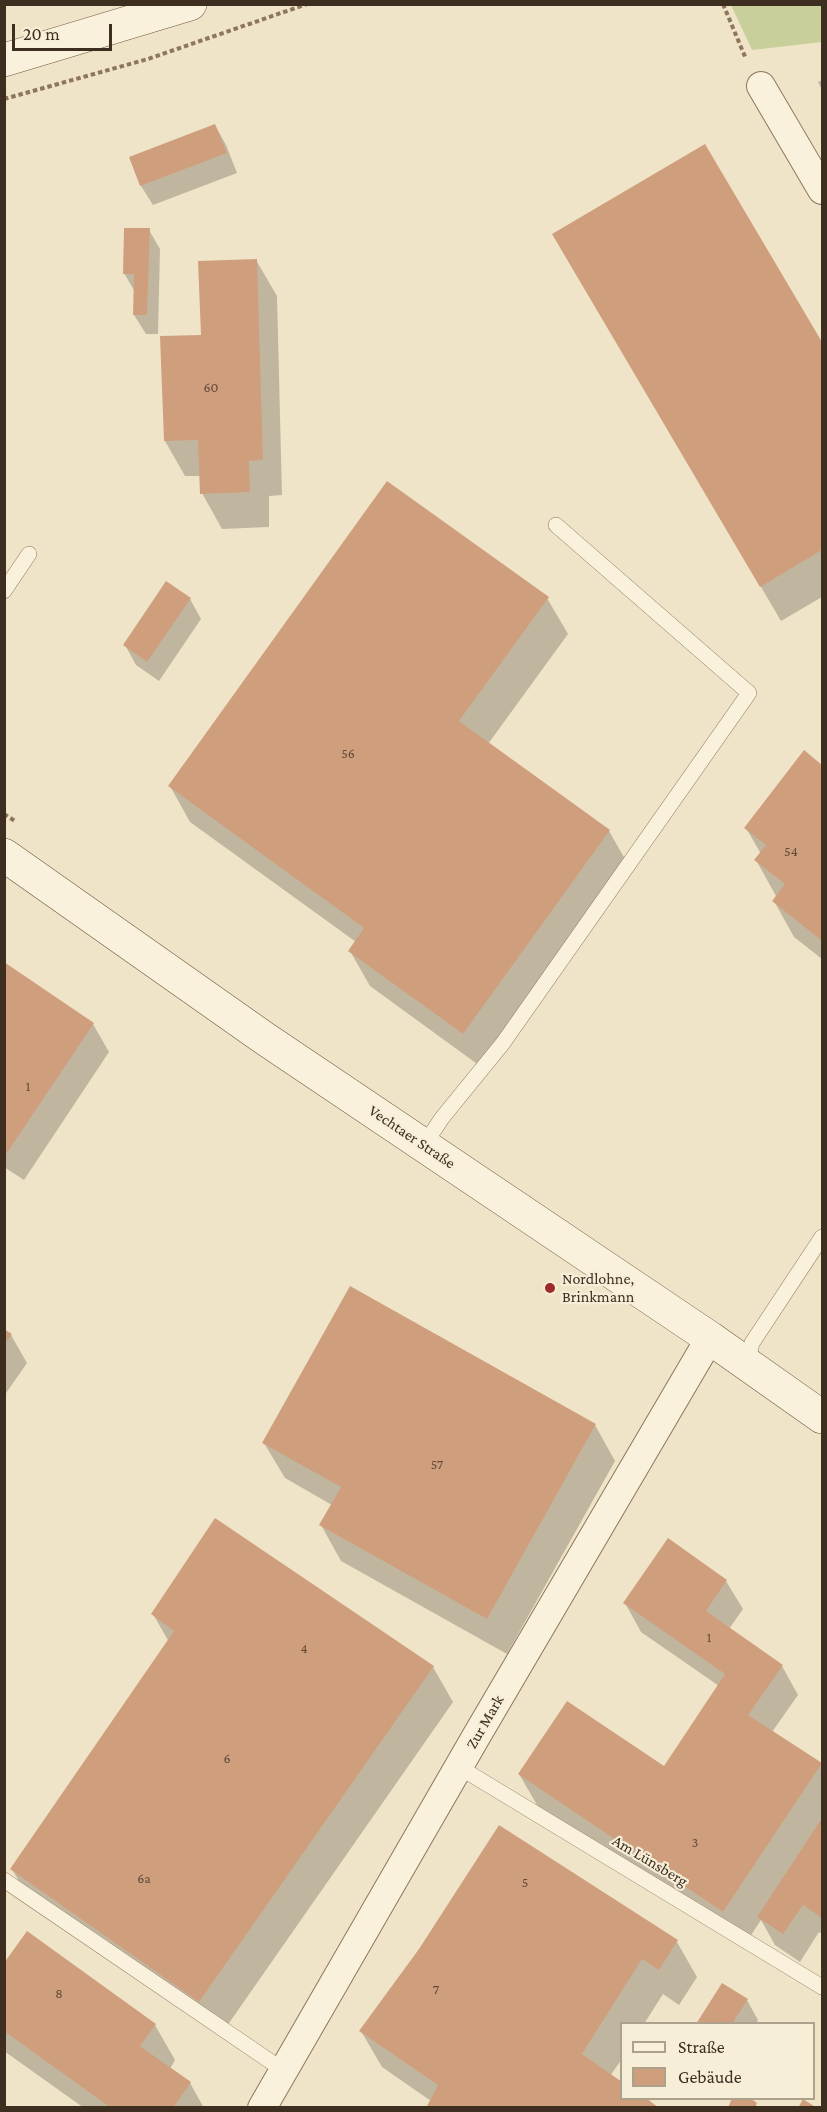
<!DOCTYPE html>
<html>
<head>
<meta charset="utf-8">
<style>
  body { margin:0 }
  #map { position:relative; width:827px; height:2112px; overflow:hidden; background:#f0e4c8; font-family:"Crimson Pro",serif }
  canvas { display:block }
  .frame { position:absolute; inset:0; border:6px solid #3d2e20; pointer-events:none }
  .legend { position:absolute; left:620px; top:2022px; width:195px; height:78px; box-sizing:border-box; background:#f7eed8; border:2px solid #ada18e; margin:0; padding:8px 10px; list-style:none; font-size:18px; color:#3d2e20 }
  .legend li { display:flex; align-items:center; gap:12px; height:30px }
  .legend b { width:30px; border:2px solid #ada18e }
  .scale { position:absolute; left:12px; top:24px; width:100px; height:27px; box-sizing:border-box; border:3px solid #3d2e20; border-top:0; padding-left:8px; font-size:18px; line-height:21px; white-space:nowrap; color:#3d2e20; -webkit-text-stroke:4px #f7eed8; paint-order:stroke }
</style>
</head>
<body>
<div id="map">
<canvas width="827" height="2112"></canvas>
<div class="frame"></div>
<ul class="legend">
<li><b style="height:8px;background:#faf1dc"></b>Straße</li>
<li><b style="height:16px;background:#cf9f7d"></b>Gebäude</li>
</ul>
<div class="scale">20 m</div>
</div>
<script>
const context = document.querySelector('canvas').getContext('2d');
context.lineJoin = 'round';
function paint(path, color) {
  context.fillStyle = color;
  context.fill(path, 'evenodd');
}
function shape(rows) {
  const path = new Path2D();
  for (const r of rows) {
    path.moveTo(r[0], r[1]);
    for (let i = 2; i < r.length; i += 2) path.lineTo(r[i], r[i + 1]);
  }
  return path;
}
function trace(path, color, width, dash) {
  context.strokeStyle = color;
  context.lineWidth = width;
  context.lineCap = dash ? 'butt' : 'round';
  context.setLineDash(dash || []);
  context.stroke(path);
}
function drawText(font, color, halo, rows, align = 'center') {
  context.font = font + ' "Crimson Pro",serif';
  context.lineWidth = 4.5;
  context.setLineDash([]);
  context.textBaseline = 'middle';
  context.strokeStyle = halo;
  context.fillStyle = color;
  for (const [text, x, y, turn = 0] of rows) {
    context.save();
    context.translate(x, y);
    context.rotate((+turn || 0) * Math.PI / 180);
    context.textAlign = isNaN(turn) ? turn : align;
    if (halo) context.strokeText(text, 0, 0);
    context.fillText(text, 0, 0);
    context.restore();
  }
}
const green = shape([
  [731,5,822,5,822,42,752,50]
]);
const shadow = shape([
  [822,80,822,90,818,82],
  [215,125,226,145,237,173,153,205,141,186,131,157],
  [705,146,822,345,822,597,781,621,575,270],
  [149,230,160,249,158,334,146,334,134,315,135,292,124,273],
  [256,260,277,296,282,495,269,496,269,527,222,529,202,493,201,476,185,476,165,441],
  [547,598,568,634,488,744,609,831,629,866,484,1069,370,986,350,951,356,942,190,822,170,786],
  [190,599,201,619,159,681,136,665,125,645],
  [804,752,822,766,822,959,794,937,774,901,776,896,756,860,761,854,746,828],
  [4,964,93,1024,109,1052,24,1180,4,1167],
  [4,1331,11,1335,27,1363,4,1396],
  [595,1425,615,1461,507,1654,341,1561,321,1525,332,1505,285,1478,264,1443],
  [726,1581,743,1609,729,1629,782,1666,798,1695,772,1732,822,1766,822,1934,819,1932,800,1962,775,1945,761,1920,744,1946,540,1810,519,1774,665,1768,719,1686,641,1632,625,1603],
  [153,1614,433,1667,453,1702,220,2036,32,1904,12,1869,169,1642],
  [677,1942,697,1977,679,2005,663,1994,644,2024,622,2024,622,2059,610,2076,431,2101,382,2067,361,2031],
  [4,1966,155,2025,175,2060,170,2069,190,2083,204,2108,84,2108,4,2051],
  [747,2000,758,2020,756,2024,698,2024]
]);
const building = shape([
  [215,124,227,153,140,186,129,157],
  [705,144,822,342,822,550,760,587,552,234],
  [124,228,150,228,147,315,133,315,134,274,123,274],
  [257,259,263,460,249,461,250,492,200,494,198,440,164,441,160,336,201,335,198,261],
  [387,481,549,597,459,721,610,830,463,1034,348,951,364,928,168,786],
  [166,581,191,598,147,662,123,645],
  [804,750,822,765,822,941,772,901,785,884,754,860,766,845,744,828],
  [4,962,94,1023,7,1153,4,1151],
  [350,1286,596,1424,487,1619,319,1525,341,1487,262,1443],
  [4,1329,12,1334,4,1345],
  [215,1518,434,1666,199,2002,10,1869,174,1631,151,1614],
  [668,1538,727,1580,706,1611,783,1665,748,1715,822,1763,723,1912,518,1774,567,1701,664,1766,725,1674,623,1603],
  [822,1818,822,1918,803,1905,783,1934,757,1917],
  [499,1825,678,1940,659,1970,642,1959,582,2054,622,2082,622,2098,646,2098,659,2108,426,2108,438,2085,359,2031,419,1949],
  [27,1931,156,2024,140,2046,191,2082,173,2108,111,2108,4,2031,4,1963],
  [722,1983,748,1999,732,2024,696,2024],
  [732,2098,750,2098,757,2103,755,2108,728,2108],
  [803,2099,817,2108,798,2108]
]);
const path = shape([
  [723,4,746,59],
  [4,99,148,59,307,4],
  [4,814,15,821]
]);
const lane = shape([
  [4,591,29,554],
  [424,1145,442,1118,503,1043,749,693,556,525],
  [747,1364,752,1343,822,1237],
  [459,1767,822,1987],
  [4,1880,283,2070]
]);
const street = shape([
  [761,86,822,190],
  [262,2108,477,1735,710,1338]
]);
const secondary = shape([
  [4,60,190,4],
  [4,855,264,1038,710,1338,822,1417]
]);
const markers = [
  [550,1288,6,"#9e2a2b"]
];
const numberNames = [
  ["60",211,388],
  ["56",348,754],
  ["54",791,852],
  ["1",28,1087],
  ["57",437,1465],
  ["1",709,1638],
  ["4",304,1649],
  ["6",227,1759],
  ["3",695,1843],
  ["6a",144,1879],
  ["5",525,1883],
  ["7",436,1990],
  ["8",59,1994]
];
const streetNames = [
  ["Vechtaer Straße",412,1137,34],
  ["Zur Mark",485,1722,-60],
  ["Am Lünsberg",650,1861,31]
];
const poiNames = [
  ["Nordlohne,",562,1279],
  ["Brinkmann",562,1297]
];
paint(green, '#c9cf9b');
paint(shadow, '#0003');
paint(building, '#cf9f7d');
trace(lane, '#8d765c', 16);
trace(street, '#8d765c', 30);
trace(secondary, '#6f573f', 34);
trace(path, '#8d765c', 4, [4.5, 3]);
trace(lane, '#faf1dc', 15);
trace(street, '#faf1dc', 28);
trace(secondary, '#faf1dc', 33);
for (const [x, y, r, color] of markers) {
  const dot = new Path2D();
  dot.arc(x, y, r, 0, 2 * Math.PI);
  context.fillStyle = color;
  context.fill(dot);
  trace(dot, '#f7eed8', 2);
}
drawText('14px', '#624a37', null, numberNames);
drawText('16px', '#3d2e20', '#f7eed8', streetNames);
drawText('16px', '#3d2e20', '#f7eed8', poiNames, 'left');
</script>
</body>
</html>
